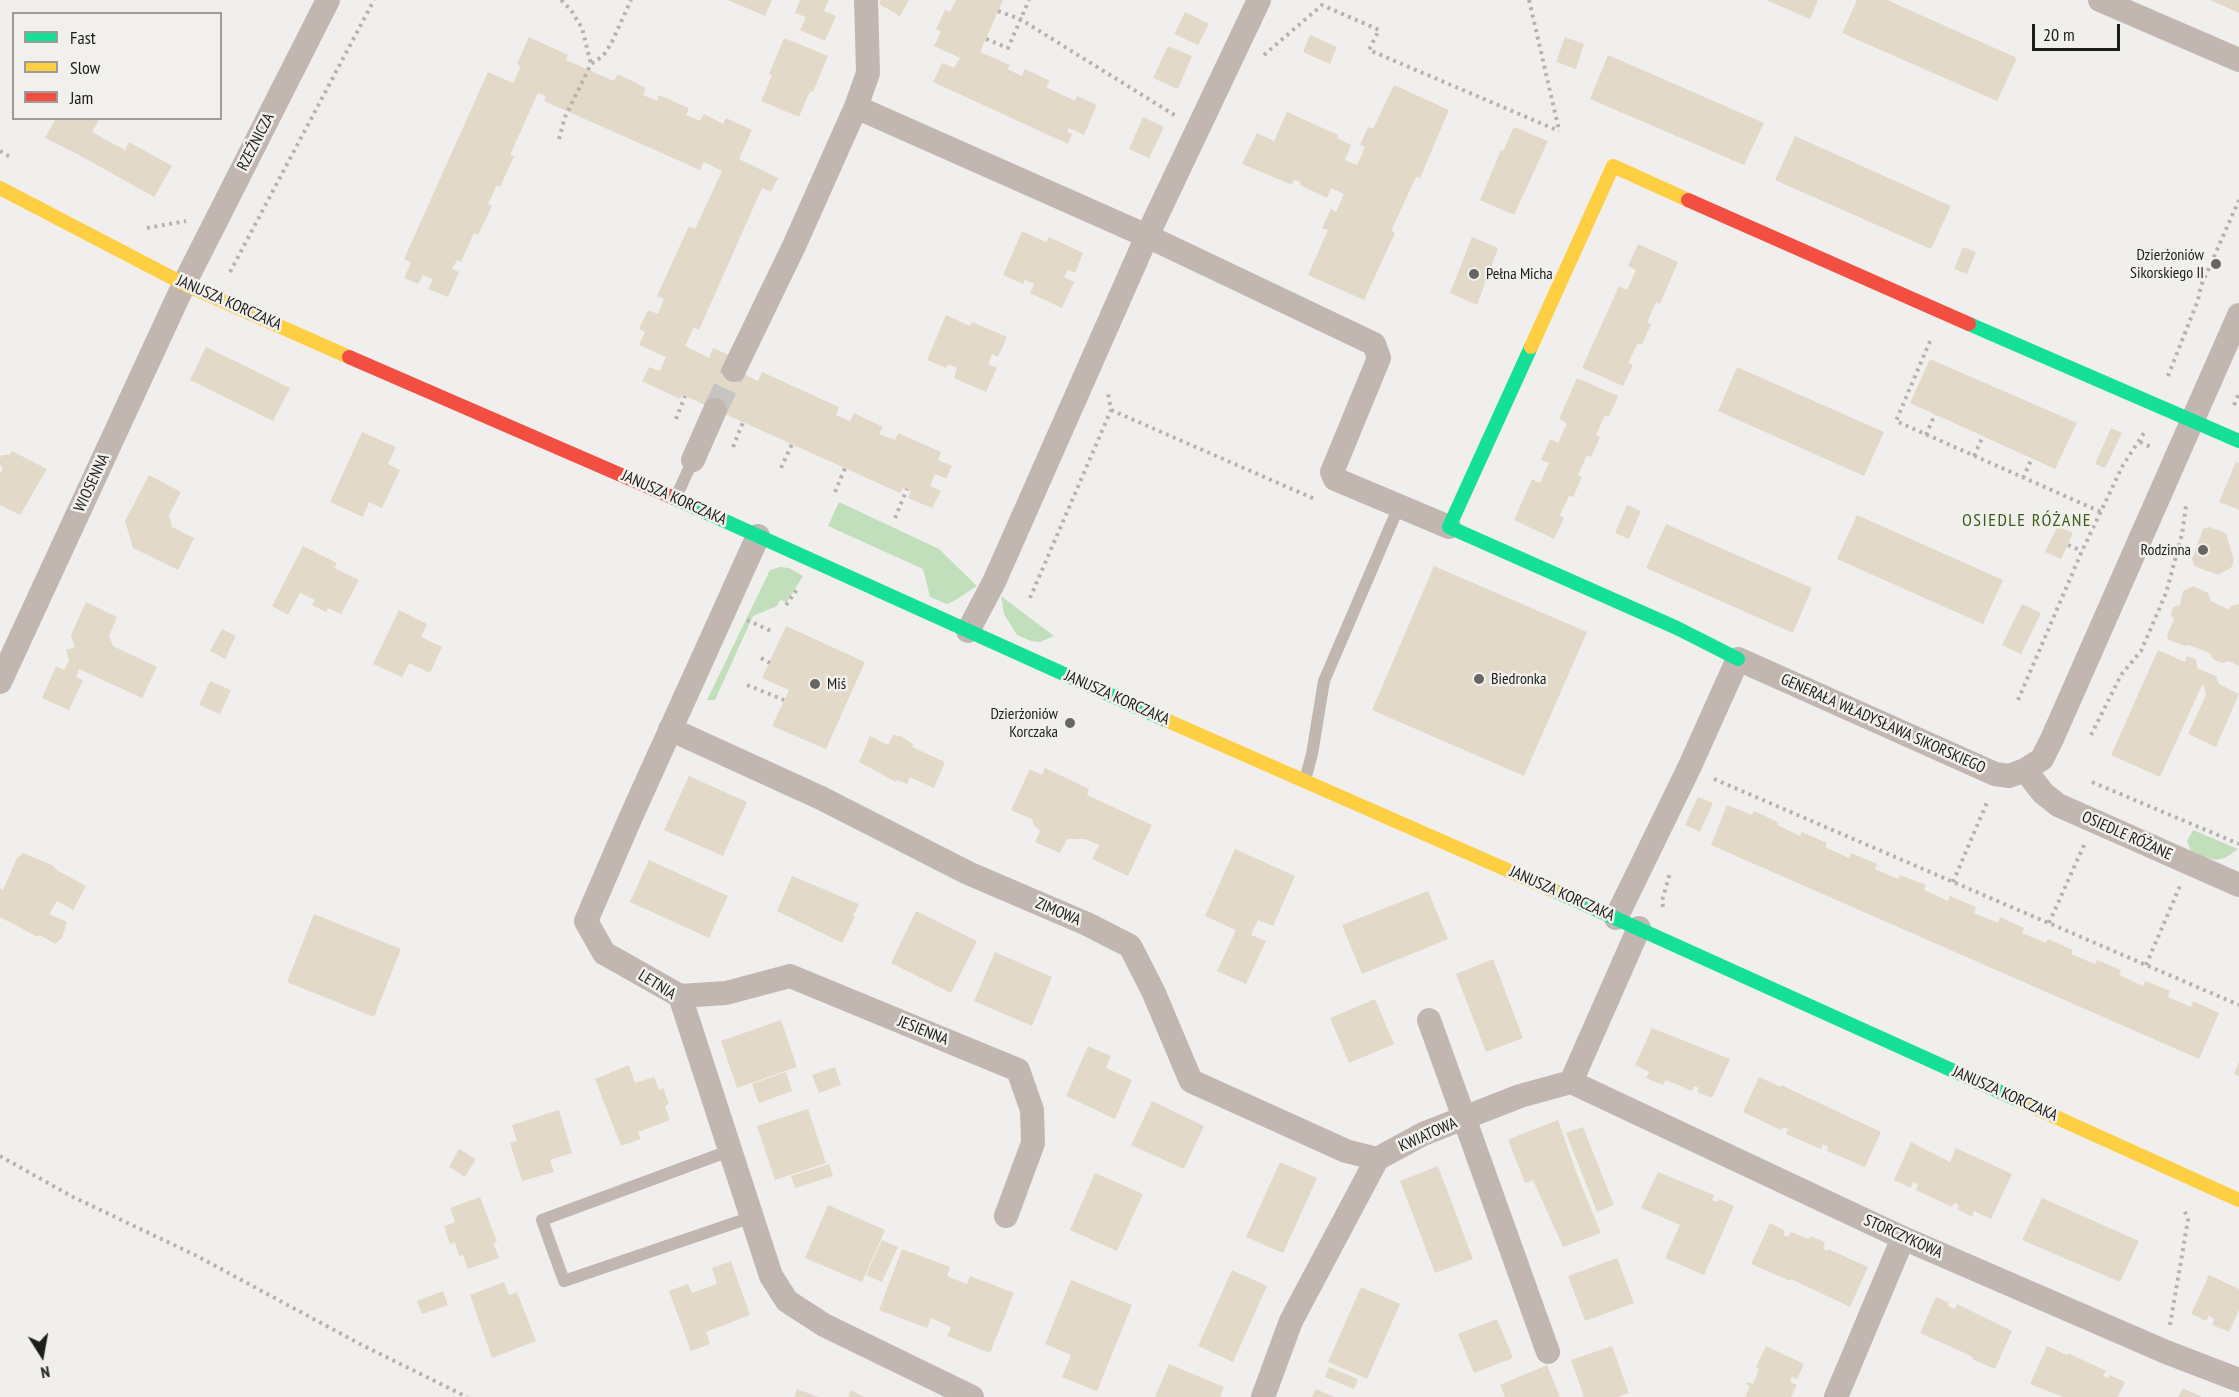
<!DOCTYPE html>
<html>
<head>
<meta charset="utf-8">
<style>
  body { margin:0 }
  #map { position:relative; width:2239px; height:1397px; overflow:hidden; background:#f1efed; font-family:"PT Sans Narrow",sans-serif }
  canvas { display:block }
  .legend { position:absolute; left:12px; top:12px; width:210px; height:108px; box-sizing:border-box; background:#f2f0ec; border:2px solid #9d9c98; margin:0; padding:8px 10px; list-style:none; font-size:18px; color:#1d1d1b }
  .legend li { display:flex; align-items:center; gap:12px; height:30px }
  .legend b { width:30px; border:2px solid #9d9c98 }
  .north { position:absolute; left:12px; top:1325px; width:60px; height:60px; -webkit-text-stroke:4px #f2f0ec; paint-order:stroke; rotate:169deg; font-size:16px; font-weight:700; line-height:24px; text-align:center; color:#1d1d1b }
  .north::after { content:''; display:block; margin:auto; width:21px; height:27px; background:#1d1d1b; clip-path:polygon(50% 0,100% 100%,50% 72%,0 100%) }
  .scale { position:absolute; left:2032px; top:24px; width:88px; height:27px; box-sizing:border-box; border:3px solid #1d1d1b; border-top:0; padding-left:8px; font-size:18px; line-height:21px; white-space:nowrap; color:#1d1d1b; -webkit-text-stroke:4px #f2f0ec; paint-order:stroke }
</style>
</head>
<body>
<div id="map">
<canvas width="2239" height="1397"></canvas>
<ul class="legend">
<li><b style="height:8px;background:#16e098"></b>Fast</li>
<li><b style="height:8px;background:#ffcf43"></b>Slow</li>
<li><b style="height:8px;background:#f24e42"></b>Jam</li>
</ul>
<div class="north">N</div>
<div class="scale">20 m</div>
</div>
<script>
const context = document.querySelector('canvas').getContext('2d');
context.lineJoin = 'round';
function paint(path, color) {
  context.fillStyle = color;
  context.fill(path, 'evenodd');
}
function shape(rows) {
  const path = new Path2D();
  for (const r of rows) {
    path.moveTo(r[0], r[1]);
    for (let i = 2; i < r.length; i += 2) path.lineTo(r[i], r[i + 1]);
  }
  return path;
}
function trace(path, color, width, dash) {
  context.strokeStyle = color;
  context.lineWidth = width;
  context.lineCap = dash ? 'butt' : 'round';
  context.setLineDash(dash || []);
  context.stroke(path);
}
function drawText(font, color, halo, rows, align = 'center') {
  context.font = font + ' "PT Sans Narrow",sans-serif';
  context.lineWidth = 5;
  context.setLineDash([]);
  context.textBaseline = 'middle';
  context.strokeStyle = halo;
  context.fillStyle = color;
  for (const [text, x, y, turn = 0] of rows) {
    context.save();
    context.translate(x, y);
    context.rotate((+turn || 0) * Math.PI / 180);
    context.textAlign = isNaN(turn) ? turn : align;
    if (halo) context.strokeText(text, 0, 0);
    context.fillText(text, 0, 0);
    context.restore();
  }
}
const green = shape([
  [839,502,939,549,977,586,954,601,947,604,930,597,923,569,828,526],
  [780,567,789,568,803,576,787,602,780,600,777,606,753,616,715,700,707,700,770,570],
  [1001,596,1054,636,1040,642,1031,641,1017,635,1004,614],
  [2193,830,2238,849,2225,858,2215,860,2192,853,2187,841]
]);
const building = shape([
  [728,0,772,0,765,16],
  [800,0,829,0,824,11,836,16,825,41,800,30,806,17,795,13],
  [881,0,909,0,900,16,879,4],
  [956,0,1003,0,980,52,1010,65,1007,69,1022,76,1025,69,1050,81,1046,87,1075,101,1077,96,1097,105,1084,135,1069,128,1067,132,1072,134,1068,144,933,82,942,63,954,68,960,58,934,46,941,32,936,29,945,10,950,12],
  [1766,0,1818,0,1810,19],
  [1857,0,1887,0,2017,58,1997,101,1842,33],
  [2210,0,2239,0,2239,13],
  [1185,12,1209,24,1198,45,1174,34],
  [1310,35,1337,47,1330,64,1303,52],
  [529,37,568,55,566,60,614,81,618,74,646,88,643,95,657,101,659,95,689,108,686,115,700,121,704,114,723,124,726,118,752,130,739,159,778,178,771,192,762,188,699,330,694,327,685,346,709,358,713,348,729,355,725,365,758,381,762,372,839,407,836,415,850,421,854,413,883,427,879,434,895,440,898,433,941,452,938,460,952,466,946,479,935,474,930,486,941,491,932,508,908,498,911,491,903,488,900,493,685,396,682,395,680,399,642,381,649,367,660,371,666,357,639,345,645,332,639,329,648,310,658,314,664,299,657,296,689,226,695,229,722,171,704,162,700,170,544,101,546,96,538,93,510,155,514,156,500,187,497,185,488,204,492,206,478,235,474,233,461,262,457,260,452,269,459,272,448,297,428,289,433,279,423,275,418,284,404,278,411,263,404,259,488,72,513,83,521,66,517,64],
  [1565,37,1584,44,1576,69,1556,62],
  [784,38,828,56,813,92,810,91,799,117,761,101,772,75,769,74],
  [1168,46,1192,56,1178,89,1153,78],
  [1608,55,1764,123,1744,165,1590,99],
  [1394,85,1449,110,1420,178,1416,177,1391,231,1395,233,1364,300,1308,275,1328,230,1322,228,1331,209,1336,212,1344,194,1331,188,1327,198,1300,185,1301,182,1294,180,1292,185,1242,164,1257,133,1274,141,1287,112,1338,135,1337,138,1351,145,1345,160,1357,165,1365,147,1360,145,1368,127,1373,129],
  [1143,117,1164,127,1149,158,1129,149],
  [56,118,100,118,92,132,125,150,129,142,172,166,154,197,79,155,45,138],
  [1514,127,1548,141,1514,215,1480,200,1501,150,1503,151],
  [1795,136,1951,206,1931,249,1775,180],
  [1022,231,1046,242,1049,237,1083,253,1075,273,1068,270,1064,277,1074,282,1062,308,1030,293,1034,284,1025,280,1023,284,1003,275],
  [1472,237,1498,248,1477,305,1450,293],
  [1638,244,1678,262,1660,304,1656,302,1647,323,1651,324,1642,345,1638,343,1628,363,1633,365,1623,386,1582,368,1619,286,1627,290,1636,270,1628,266],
  [1963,247,1976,252,1967,274,1954,269],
  [946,315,970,326,972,322,1007,337,998,357,992,354,988,364,997,368,986,392,954,378,957,368,948,364,946,368,927,360],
  [206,347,290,388,273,421,190,380],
  [1930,359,2077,423,2055,469,1910,403],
  [1737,367,1884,432,1864,476,1718,411],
  [1577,378,1618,396,1609,417,1605,415,1596,435,1600,437,1591,457,1587,455,1578,475,1582,477,1573,497,1569,496,1560,515,1564,518,1554,539,1514,520,1532,479,1540,483,1549,463,1541,460,1550,439,1558,443,1567,423,1559,419],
  [2111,428,2122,433,2105,468,2095,464],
  [362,432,396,447,388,464,400,470,382,508,369,502,363,517,330,502],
  [12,451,47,469,20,515,0,505,0,474,3,468,0,465,0,458,2,455,9,455],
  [2236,462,2239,463,2239,510,2219,502],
  [149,475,181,492,169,515,172,527,194,538,178,570,133,548,125,521],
  [1627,505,1641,511,1629,539,1615,533],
  [1857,515,2003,580,1983,624,1837,559],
  [1666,524,1812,588,1793,633,1646,568],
  [2058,526,2073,533,2061,559,2045,552],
  [2209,527,2226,533,2234,560,2231,568,2218,575,2194,566,2192,559,2203,529],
  [303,546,337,563,334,568,359,580,341,614,328,608,326,612,312,605,315,600,300,593,288,615,272,606],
  [1434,566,1587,632,1524,776,1372,710],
  [2193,586,2208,593,2211,601,2229,610,2231,606,2239,604,2239,666,2229,661,2222,663,2213,659,2210,653,2189,645,2185,646,2169,640,2167,635,2174,619,2171,614,2173,607,2180,605,2183,591],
  [86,602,117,617,109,636,113,646,157,667,142,698,79,669,76,677,83,680,69,710,42,698,56,666,64,670,69,660,66,650,75,647,71,635],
  [2022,604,2041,613,2021,654,2002,645],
  [399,610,427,624,421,637,442,647,430,673,409,663,402,677,373,664],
  [786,626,865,662,826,749,772,726,789,690,762,678],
  [222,629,236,636,225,659,210,651],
  [2158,650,2185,662,2187,656,2196,659,2197,668,2216,676,2219,684,2239,694,2216,747,2188,734,2206,695,2203,683,2160,777,2111,755],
  [210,681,231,690,220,714,199,705],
  [893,735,901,736,913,744,912,747,945,762,934,788,910,777,907,784,897,780,896,782,859,762,870,736,888,745],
  [1045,768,1089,789,1087,795,1152,825,1128,876,1092,859,1099,845,1085,839,1067,839,1060,853,1035,842,1040,831,1034,825,1032,819,1011,810,1030,769,1042,775],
  [689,776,747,802,723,856,664,830],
  [1698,797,1713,803,1700,832,1685,825],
  [1727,805,1752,815,1754,811,1778,822,1777,825,1800,836,1802,832,1827,843,1825,847,1849,858,1851,853,1877,864,1875,869,1898,879,1900,875,1926,885,1924,890,1948,901,1950,896,1976,907,1974,913,1998,923,2000,917,2024,928,2022,933,2046,943,2048,939,2073,950,2071,954,2095,964,2097,960,2121,970,2119,975,2143,986,2145,981,2170,991,2168,997,2191,1007,2193,1001,2219,1013,2199,1059,1711,845],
  [1235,849,1295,876,1273,926,1258,920,1251,935,1266,941,1246,984,1217,971,1236,930,1205,916],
  [23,853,52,865,58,871,86,886,73,910,57,901,49,914,67,922,62,938,55,944,40,935,38,937,0,917,0,888,3,890,17,858],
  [649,860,728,896,709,938,630,902],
  [792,876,859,904,853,916,855,917,842,943,777,911],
  [1428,891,1448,939,1362,974,1342,925],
  [916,911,977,941,951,993,891,963],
  [314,914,401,949,374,1017,287,982],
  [995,952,1052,977,1032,1026,974,1001],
  [1493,959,1523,1038,1486,1052,1456,974],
  [1375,999,1394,1044,1349,1063,1330,1018],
  [781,1020,797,1067,737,1088,721,1041],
  [1652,1028,1730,1059,1712,1098,1697,1092,1699,1088,1694,1086,1692,1091,1666,1080,1663,1085,1646,1078,1649,1072,1635,1065],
  [1088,1046,1111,1056,1106,1068,1132,1080,1115,1119,1066,1096],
  [2239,1062,2239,1076,2234,1074],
  [629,1065,635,1083,654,1077,659,1090,663,1088,669,1104,665,1106,670,1120,638,1132,641,1139,621,1146,595,1079],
  [835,1067,841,1085,819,1093,812,1075],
  [786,1072,792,1091,759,1103,752,1084],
  [1759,1077,1781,1087,1781,1085,1881,1132,1865,1167,1827,1151,1828,1147,1823,1144,1821,1149,1786,1134,1788,1129,1783,1127,1781,1130,1743,1112],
  [1152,1101,1204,1126,1184,1169,1131,1145],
  [808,1109,826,1163,775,1180,757,1126],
  [559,1110,572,1153,550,1160,554,1172,522,1181,510,1143,517,1141,512,1125],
  [1558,1120,1578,1177,1601,1233,1563,1247,1533,1180,1525,1183,1508,1140,1519,1135,1522,1143,1519,1135],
  [1583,1127,1614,1205,1597,1212,1566,1133],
  [1911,1142,1950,1162,1956,1148,2012,1174,1991,1219,1974,1211,1972,1217,1957,1209,1959,1205,1954,1203,1952,1207,1916,1190,1918,1184,1913,1182,1911,1188,1894,1180],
  [459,1149,476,1159,465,1177,449,1167],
  [1280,1162,1317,1178,1283,1253,1246,1237],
  [829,1164,833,1176,795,1188,791,1176],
  [1438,1166,1473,1259,1435,1273,1400,1181],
  [1658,1172,1714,1195,1712,1200,1718,1202,1719,1199,1734,1206,1704,1275,1665,1258,1680,1225,1641,1208],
  [1095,1173,1143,1194,1117,1251,1070,1230],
  [480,1197,497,1242,493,1243,499,1258,468,1269,463,1255,459,1256,455,1242,450,1244,444,1226,455,1222,450,1208],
  [2042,1198,2139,1241,2120,1282,2022,1240],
  [828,1205,885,1230,862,1282,805,1258],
  [1770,1223,1785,1231,1783,1235,1788,1237,1791,1232,1809,1239,1810,1236,1825,1242,1823,1249,1828,1251,1828,1249,1868,1267,1850,1307,1791,1279,1790,1281,1751,1264],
  [882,1240,898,1247,882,1282,866,1275],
  [902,1249,950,1267,947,1276,967,1284,970,1276,1014,1293,990,1353,947,1336,951,1327,931,1318,927,1328,879,1310],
  [1617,1258,1634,1303,1585,1321,1568,1276],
  [731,1261,750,1315,706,1332,710,1344,691,1351,669,1291,688,1284,692,1293,717,1284,712,1268],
  [1232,1270,1267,1286,1233,1362,1198,1346],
  [2209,1275,2239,1289,2239,1310,2229,1332,2212,1325,2214,1319,2209,1316,2206,1321,2191,1314],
  [1071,1280,1132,1305,1097,1391,1062,1377,1071,1355,1045,1344],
  [504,1282,509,1295,517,1292,536,1341,492,1358,470,1295],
  [1361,1287,1400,1304,1367,1379,1328,1362],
  [443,1291,448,1305,422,1314,417,1301],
  [1936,1297,1949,1303,1948,1306,1955,1309,1957,1304,2012,1331,1995,1369,1972,1359,1973,1357,1958,1350,1920,1333],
  [1497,1319,1513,1358,1474,1373,1458,1334],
  [1612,1346,1629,1393,1618,1397,1584,1397,1571,1360],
  [1766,1346,1804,1364,1797,1379,1792,1377,1790,1382,1797,1385,1791,1397,1745,1397,1750,1386,1746,1384,1747,1382,1753,1384,1759,1369,1756,1367],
  [2047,1346,2067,1355,2068,1353,2106,1371,2103,1376,2108,1378,2110,1375,2125,1382,2118,1397,2063,1397,2030,1384],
  [1169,1364,1224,1387,1220,1397,1155,1397],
  [1547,1365,1560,1397,1505,1397,1500,1385],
  [1329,1367,1358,1379,1354,1389,1325,1377],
  [2183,1388,2202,1397,2178,1397],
  [797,1389,819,1397,794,1397],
  [1316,1389,1334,1397,1312,1397],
  [851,1390,865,1397,848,1397]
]);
const streetTunnel = shape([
  [715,410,734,370]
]);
const path = shape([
  [561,0,571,10,582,28,591,64],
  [1529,0,1559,130],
  [998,11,1020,19,1176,116],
  [986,39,1008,48,1029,0],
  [1264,55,1322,5,1379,30,1369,50,1559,131],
  [559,139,565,117,591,64,603,56,611,44,631,0],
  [0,151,10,157],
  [147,228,186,221],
  [230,272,374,0],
  [1930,341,1896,421,2101,512],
  [2168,376,2198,300,2201,286,2239,200],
  [2234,405,2239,393],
  [1111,410,1317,500],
  [676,419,685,396],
  [1926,435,1935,414],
  [2140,442,2153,448],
  [733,447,743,422],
  [1974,456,1983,436],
  [781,468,792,444],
  [2023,478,2032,458],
  [835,492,845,468],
  [895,518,907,489],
  [2068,545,2082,551],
  [1030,598,1111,410,1108,393],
  [786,605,798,588],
  [747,620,773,632],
  [761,658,770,663],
  [747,685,784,700],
  [2018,700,2082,551,2123,465,2144,433],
  [2091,735,2121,675,2141,651,2166,593,2182,534,2186,506],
  [1714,779,2239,1005],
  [2092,782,2239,844],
  [1953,882,1988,800],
  [1663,907,1662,901,1670,873],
  [2049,923,2084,845],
  [2146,965,2180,886],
  [0,1156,71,1196,195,1255,360,1344,467,1397],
  [2170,1325,2188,1220,2184,1209]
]);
const lane = shape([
  [676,497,693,460],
  [1305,780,1312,754,1324,681,1399,506],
  [729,1151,542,1220,564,1281,752,1217]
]);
const street = shape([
  [2100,0,2239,60],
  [856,107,868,73,866,0],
  [734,370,794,246,856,107,1147,236,1374,344,1379,358,1332,472,1335,479,1449,527],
  [693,460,715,410],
  [758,536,630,819,586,921,604,953,680,996,771,1276,787,1301,824,1325,972,1397],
  [968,631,994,582,1147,236,1259,0],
  [0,682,184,284,328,0],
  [670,729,821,798,968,873,1087,924,1130,946,1153,991,1191,1081,1346,1151,1377,1159],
  [2025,770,2043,793,2058,805,2239,885],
  [1616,918,1689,768,1738,659,1995,774,2009,776,2025,770,2042,759,2052,739,2239,315],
  [680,996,726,993,790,976,1018,1070,1032,1110,1033,1143,1006,1216],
  [1429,1020,1548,1352],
  [1571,1082,1903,1238,2166,1352,2239,1380],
  [1263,1397,1291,1321,1377,1159,1423,1134,1520,1096,1571,1082,1639,928],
  [1836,1397,1903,1238]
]);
const fast = shape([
  [1969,324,2239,441],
  [1531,347,1449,527,1677,628,1738,659],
  [674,498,1168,721],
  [1555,891,2018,1100]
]);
const slow = shape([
  [0,188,184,284,349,357],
  [1531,347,1613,166,1688,200],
  [1168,721,1555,891],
  [2018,1100,2239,1200]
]);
const jam = shape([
  [1688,200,1969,324],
  [349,357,674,498]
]);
const markers = [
  [2216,264,6,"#676664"],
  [1474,274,6,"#676664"],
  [2203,550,6,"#676664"],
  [1479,679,6,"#676664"],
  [815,684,6,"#676664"],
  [1070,723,6,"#676664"]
];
const streetNames = [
  ["RZEŹNICZA",256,142,-63],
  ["JANUSZA KORCZAKA",229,303,24],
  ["WIOSENNA",92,483,-65],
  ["JANUSZA KORCZAKA",674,498,24],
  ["JANUSZA KORCZAKA",1117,698,24],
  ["GENERAŁA WŁADYSŁAWA SIKORSKIEGO",1883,724,24],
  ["OSIEDLE RÓŻANE",2127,836,24],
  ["JANUSZA KORCZAKA",1562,894,24],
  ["ZIMOWA",1058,912,23],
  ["LETNIA",657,985,32],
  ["JESIENNA",923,1031,22],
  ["JANUSZA KORCZAKA",2005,1094,24],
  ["KWIATOWA",1428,1135,-24],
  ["STORCZYKOWA",1903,1237,24]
];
const poiNames = [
  ["Dzierżoniów",2204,255],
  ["Sikorskiego II",2204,273],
  ["Pełna Micha",1486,274,"left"],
  ["Rodzinna",2191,550],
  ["Biedronka",1491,679,"left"],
  ["Miś",827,684,"left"],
  ["Dzierżoniów",1058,714],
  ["Korczaka",1058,732]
];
const neighbourhoodNames = [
  ["OSIEDLE RÓŻANE",2027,521]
];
paint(green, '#c2dfbc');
paint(building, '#e2d9c8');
trace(streetTunnel, '#c7c5c3', 24, [24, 12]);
trace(path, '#b7b2ad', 4, [3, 4.5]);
trace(lane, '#c1b7b0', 12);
trace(street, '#c1b7b0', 24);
trace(fast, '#16e098', 14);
trace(slow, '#ffcf43', 14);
trace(jam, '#f24e42', 14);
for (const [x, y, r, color] of markers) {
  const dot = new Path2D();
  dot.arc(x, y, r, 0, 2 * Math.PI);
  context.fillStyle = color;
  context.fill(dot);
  trace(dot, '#f2f0ec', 2);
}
drawText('16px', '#1d1d1b', '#f2f0ec', streetNames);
drawText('16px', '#1d1d1b', '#f2f0ec', poiNames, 'right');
context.letterSpacing = '1.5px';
drawText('18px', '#3a5c1c', '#f2f0ec', neighbourhoodNames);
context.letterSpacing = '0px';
</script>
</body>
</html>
